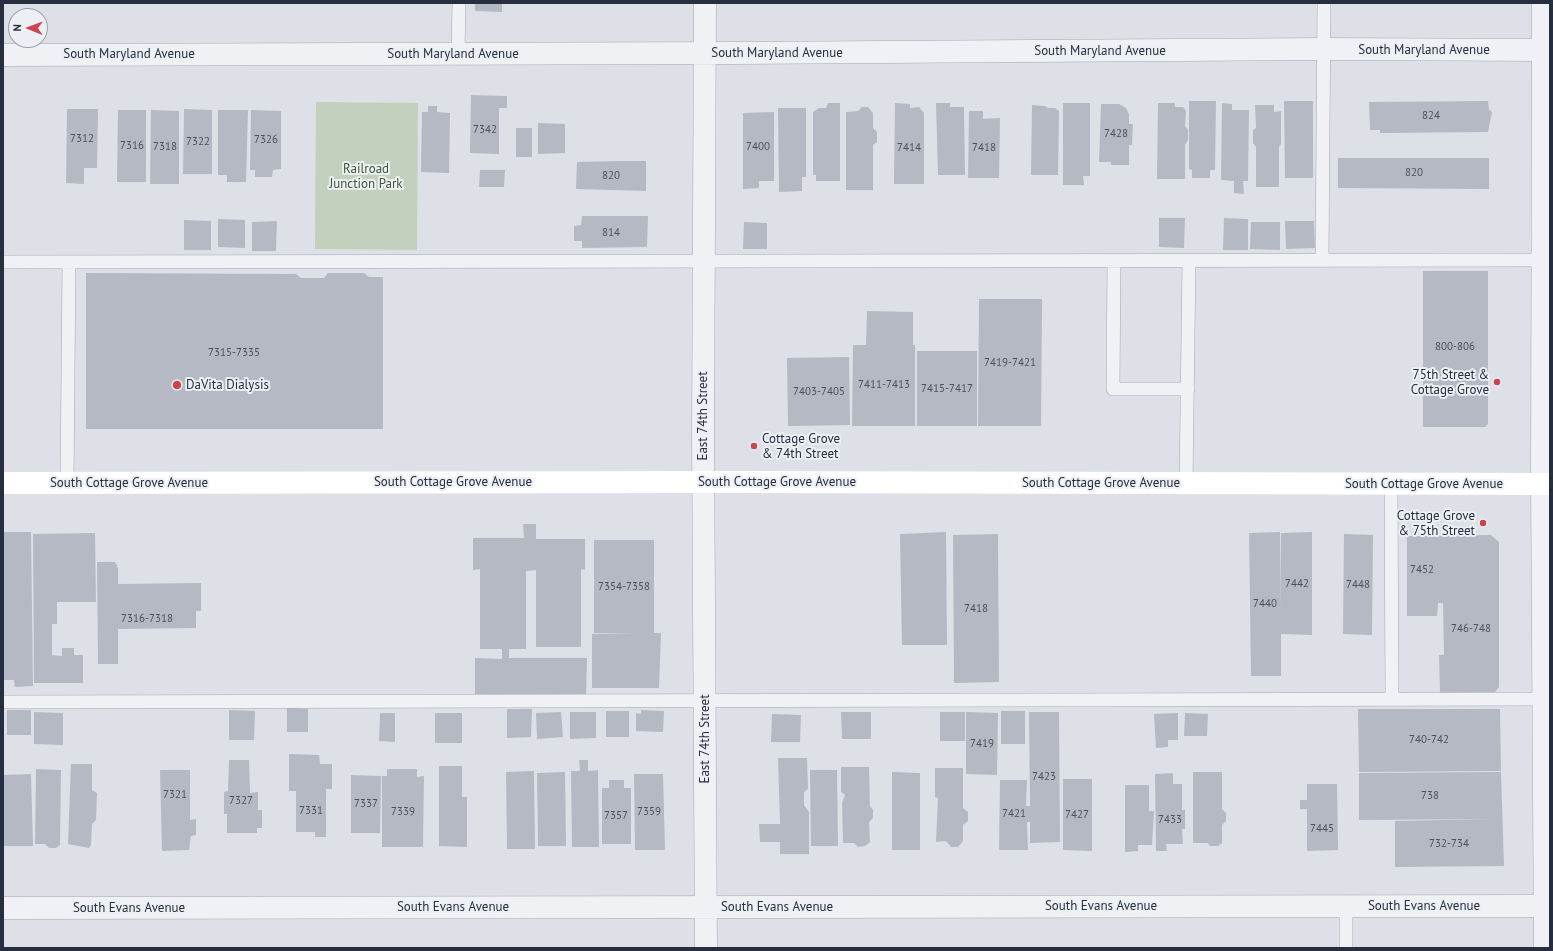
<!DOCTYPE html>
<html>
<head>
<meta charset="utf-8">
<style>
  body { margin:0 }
  #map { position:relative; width:1553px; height:951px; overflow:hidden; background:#dde0e7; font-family:"PT Sans",sans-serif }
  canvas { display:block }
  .frame { position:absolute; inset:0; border:4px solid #272e3d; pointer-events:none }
  .north { position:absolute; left:8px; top:8px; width:40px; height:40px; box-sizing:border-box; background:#eceff4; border:1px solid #9da2ab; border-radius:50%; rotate:271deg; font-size:11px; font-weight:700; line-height:16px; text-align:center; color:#272e3d }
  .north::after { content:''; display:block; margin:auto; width:14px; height:18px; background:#ca4451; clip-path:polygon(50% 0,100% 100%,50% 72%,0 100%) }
</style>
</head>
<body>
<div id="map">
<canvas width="1553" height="951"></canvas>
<div class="frame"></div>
<div class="north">N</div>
</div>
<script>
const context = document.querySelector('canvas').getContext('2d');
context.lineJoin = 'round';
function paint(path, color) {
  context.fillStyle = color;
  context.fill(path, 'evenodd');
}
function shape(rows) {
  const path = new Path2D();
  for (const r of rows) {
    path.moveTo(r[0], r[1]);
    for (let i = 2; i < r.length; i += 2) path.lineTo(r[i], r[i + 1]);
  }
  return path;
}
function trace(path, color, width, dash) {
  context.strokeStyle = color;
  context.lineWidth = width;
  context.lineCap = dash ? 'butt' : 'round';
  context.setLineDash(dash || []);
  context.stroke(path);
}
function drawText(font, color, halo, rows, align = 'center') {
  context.font = font + ' "PT Sans",sans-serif';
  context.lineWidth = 4;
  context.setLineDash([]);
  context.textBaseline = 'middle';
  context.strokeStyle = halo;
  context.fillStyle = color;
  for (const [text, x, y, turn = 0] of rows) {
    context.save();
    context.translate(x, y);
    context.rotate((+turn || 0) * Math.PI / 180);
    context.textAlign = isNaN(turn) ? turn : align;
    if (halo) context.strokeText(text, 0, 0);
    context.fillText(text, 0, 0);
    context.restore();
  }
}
const green = shape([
  [316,102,418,103,417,250,315,249]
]);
const building = shape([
  [475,3,502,3,502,12,475,11],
  [471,95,507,96,507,108,499,108,499,154,470,153],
  [1189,101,1216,101,1215,170,1210,170,1210,178,1192,178,1192,170,1189,169],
  [1284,101,1313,101,1313,178,1285,178],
  [1488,101,1489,110,1492,112,1488,132,1380,133,1380,130,1370,130,1369,102],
  [828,103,840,103,840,181,816,181,816,175,813,175,813,112,819,108,826,108],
  [895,103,910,104,910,108,919,107,924,113,924,184,894,184],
  [936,103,950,103,950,107,964,107,965,175,938,175],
  [1063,103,1090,103,1090,176,1083,176,1084,185,1063,185],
  [1158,103,1175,103,1175,107,1183,107,1186,111,1185,126,1188,130,1188,140,1185,145,1185,179,1157,179],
  [1222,103,1232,104,1232,110,1249,110,1248,181,1243,181,1244,194,1234,193,1234,181,1221,180],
  [1101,104,1119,104,1126,108,1129,114,1129,124,1133,124,1132,145,1129,145,1129,165,1111,165,1111,162,1099,162],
  [1032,105,1045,106,1048,108,1055,108,1059,111,1058,175,1031,175],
  [1255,105,1274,105,1274,112,1281,111,1281,144,1279,147,1279,187,1256,187,1256,147,1253,143,1253,130,1256,128],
  [428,106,437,106,437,112,450,113,449,173,421,172,422,112,428,112],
  [862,107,868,107,873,113,873,128,877,132,877,142,873,145,873,190,846,190,846,112,858,111],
  [778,108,806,108,806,177,802,177,802,191,779,192],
  [67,109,98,109,97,168,84,168,84,184,66,183],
  [184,109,212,110,212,174,183,174],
  [118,110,146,110,146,182,117,182],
  [151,110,179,111,179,184,150,184],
  [218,110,248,110,246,182,227,182,227,175,218,175],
  [251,110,281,111,281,169,273,170,272,177,255,177,255,170,250,170],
  [969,111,983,111,983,119,1000,118,999,178,968,178],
  [774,112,774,181,759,181,759,188,743,189,743,113],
  [538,123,565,124,565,153,538,154],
  [516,128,532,128,532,157,516,157],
  [1338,158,1489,158,1489,189,1338,188],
  [617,161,646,161,646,191,576,189,577,162],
  [480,170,505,170,504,187,479,187],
  [582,216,648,216,647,247,582,248,582,241,574,241,574,226,581,225],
  [1159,218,1185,218,1184,248,1159,247],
  [1224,218,1248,219,1248,250,1223,250],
  [218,219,245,220,245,248,218,247],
  [184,220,211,221,211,250,184,250],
  [277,221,276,251,252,251,252,222],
  [1285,221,1314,221,1315,248,1286,249],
  [744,222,767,223,767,249,743,249],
  [1251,222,1280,222,1280,250,1250,249],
  [1423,271,1488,271,1488,424,1485,427,1423,427],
  [86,273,296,274,301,278,324,278,328,273,364,273,369,277,383,277,383,429,86,429],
  [979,299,1042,299,1041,426,978,426],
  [867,311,913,312,913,345,915,345,915,426,852,426,853,345,866,345],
  [917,351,977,351,977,426,917,426],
  [849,357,850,425,788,426,787,358],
  [523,524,536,524,536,539,585,539,585,570,581,569,581,647,536,647,536,570,526,571,526,649,509,649,509,658,587,658,586,697,475,697,475,658,502,659,502,649,480,649,480,569,473,570,473,538,524,538],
  [3,532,31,532,33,686,15,687,14,680,3,680],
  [946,532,947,645,902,645,900,534],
  [1280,532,1281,608,1281,533,1312,532,1312,635,1281,634,1281,676,1251,676,1249,533],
  [95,533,96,602,57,602,57,624,52,624,52,655,62,656,62,648,74,648,74,655,83,655,83,683,34,683,33,534],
  [998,534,999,682,954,683,953,535],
  [1344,534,1373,535,1372,635,1343,634],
  [1491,535,1499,542,1499,687,1495,692,1440,693,1439,655,1444,655,1443,603,1438,603,1437,616,1407,616,1407,536],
  [594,540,654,540,654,633,661,633,659,688,592,688,592,634,637,633,594,633],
  [97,562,115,562,118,568,118,584,201,583,201,611,196,611,196,628,118,629,118,664,98,664],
  [287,708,308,709,308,732,287,732],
  [507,709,532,709,531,737,507,738],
  [1358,709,1500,709,1501,771,1359,772],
  [7,710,31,710,31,735,7,735],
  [229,710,255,711,254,740,229,740],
  [641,710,664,711,663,732,636,731,636,713,641,714],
  [606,711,629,711,629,737,606,737],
  [1001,711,1025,711,1025,744,1001,744],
  [34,712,63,713,63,745,34,744],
  [561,712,563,737,537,739,536,713],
  [570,712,596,712,596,738,570,739],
  [841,712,871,712,871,739,842,739],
  [940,712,965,712,965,741,940,741],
  [966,712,998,713,997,775,966,774],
  [1029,712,1059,712,1060,842,1030,843,1030,822,1027,822,1028,850,999,850,1000,780,1027,780,1026,806,1030,806],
  [380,713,395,713,395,742,379,741],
  [435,713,462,713,462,743,435,743],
  [1178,713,1178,740,1168,740,1168,747,1156,748,1154,714],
  [1185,713,1208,714,1207,736,1184,736],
  [772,714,801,715,800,742,771,742],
  [289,754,319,755,320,764,332,764,332,789,326,789,326,837,315,837,315,832,296,832,296,791,289,791],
  [778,758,807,758,808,789,804,792,804,805,809,812,809,854,780,854,780,842,760,842,759,824,780,824],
  [229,760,249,760,250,793,258,792,258,810,262,810,262,828,257,828,257,833,227,833,227,814,224,814,224,792,228,791],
  [579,760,588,760,588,771,598,770,599,847,572,847,571,771,580,771],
  [71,764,92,764,92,790,97,793,96,820,92,824,91,845,89,848,68,844],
  [439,766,462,766,462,797,467,797,467,847,439,846],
  [841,767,869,767,870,806,873,810,873,818,869,822,870,842,865,846,858,847,854,843,843,843,842,803,845,795,841,792],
  [935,768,963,768,963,808,968,812,968,821,963,825,963,841,958,847,951,847,946,841,936,842,938,798,935,797],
  [36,769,61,770,60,845,56,848,49,848,45,844,35,844],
  [387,769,417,769,417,777,424,776,423,847,382,847,382,776,387,776],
  [160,770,190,770,190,820,196,819,196,835,191,836,189,850,162,851],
  [810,770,837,770,838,846,811,846],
  [534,771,535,849,507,849,506,772],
  [565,772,566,846,538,846,537,773],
  [892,772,920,773,920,850,892,850],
  [1193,772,1222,772,1222,809,1226,813,1226,821,1222,825,1222,843,1218,846,1210,846,1208,843,1193,843],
  [1501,772,1504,866,1395,867,1395,821,1492,819,1359,820,1359,773],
  [1173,773,1173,784,1182,784,1182,810,1185,810,1185,829,1182,829,1183,844,1166,844,1167,851,1156,851,1155,774],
  [31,774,33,846,4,846,3,775],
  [634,774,663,774,665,850,635,850],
  [351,775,381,776,380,833,351,833],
  [1063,779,1092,779,1092,851,1063,850],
  [609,780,624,780,624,788,631,788,631,844,602,844,602,788,609,788],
  [1307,784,1337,784,1338,850,1307,851,1307,809,1300,809,1300,800,1307,800],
  [1125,785,1149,785,1149,811,1154,811,1152,845,1138,845,1138,851,1125,852]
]);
const service = shape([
  [458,54,459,3],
  [1322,260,1324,3],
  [1114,261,1113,389,1188,389],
  [3,262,1548,260],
  [67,483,69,262],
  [1186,484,1189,261],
  [1391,484,1392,700],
  [3,702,1550,699],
  [1346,948,1346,906]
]);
const minor = shape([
  [705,3,703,435,706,948],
  [3,55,737,53,1324,49,1550,50],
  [3,908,1550,906]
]);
const tertiary = shape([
  [1543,3,1542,484,1545,948]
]);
const secondary = shape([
  [3,483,737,482,1550,484]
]);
const markers = [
  [1497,382,4,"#ca4451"],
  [177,385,5,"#ca4451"],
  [754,446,4,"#ca4451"],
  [1483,523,4,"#ca4451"]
];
const numberNames = [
  ["824",1431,116],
  ["7342",485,130],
  ["7428",1116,134],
  ["7312",82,139],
  ["7326",266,140],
  ["7322",198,142],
  ["7316",132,146],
  ["7318",165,147],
  ["7400",758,147],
  ["7414",909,148],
  ["7418",984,148],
  ["820",1414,173],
  ["820",611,176],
  ["814",611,233],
  ["800-806",1455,347],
  ["7315-7335",234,353],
  ["7419-7421",1010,363],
  ["7411-7413",884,385],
  ["7415-7417",947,389],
  ["7403-7405",819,392],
  ["7452",1422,570],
  ["7442",1297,584],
  ["7448",1358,585],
  ["7354-7358",624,587],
  ["7440",1265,604],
  ["7418",976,609],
  ["7316-7318",147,619],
  ["746-748",1471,629],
  ["740-742",1429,740],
  ["7419",982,744],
  ["7423",1044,777],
  ["7321",175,795],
  ["738",1430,796],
  ["7327",241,801],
  ["7337",366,804],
  ["7331",311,811],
  ["7339",403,812],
  ["7359",649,812],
  ["7421",1014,814],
  ["7427",1077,815],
  ["7357",616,816],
  ["7433",1170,820],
  ["7445",1322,829],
  ["732-734",1449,844]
];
const streetNames = [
  ["South Maryland Avenue",1424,50],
  ["South Maryland Avenue",1100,51],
  ["South Maryland Avenue",777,53],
  ["South Maryland Avenue",129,54],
  ["South Maryland Avenue",453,54],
  ["East 74th Street",703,416,-90],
  ["South Cottage Grove Avenue",453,482],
  ["South Cottage Grove Avenue",777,482],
  ["South Cottage Grove Avenue",129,483],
  ["South Cottage Grove Avenue",1101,483],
  ["South Cottage Grove Avenue",1424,484],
  ["East 74th Street",705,739,-90],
  ["South Evans Avenue",1101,906],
  ["South Evans Avenue",1424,906],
  ["South Evans Avenue",453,907],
  ["South Evans Avenue",777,907],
  ["South Evans Avenue",129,908]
];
const parkNames = [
  ["Railroad",366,169],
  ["Junction Park",366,184]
];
const poiNames = [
  ["75th Street &",1489,375],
  ["Cottage Grove",1489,390],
  ["DaVita Dialysis",186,385,"left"],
  ["Cottage Grove",762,439,"left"],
  ["& 74th Street",762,454,"left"],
  ["Cottage Grove",1475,516],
  ["& 75th Street",1475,531]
];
paint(green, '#c2d0be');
paint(building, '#b5b9c3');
trace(service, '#a3a7b1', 14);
trace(minor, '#a3a7b1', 23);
trace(tertiary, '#a3a7b1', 23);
trace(service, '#f0f1f5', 13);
trace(minor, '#f0f1f5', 22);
trace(tertiary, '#f0f1f5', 22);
trace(secondary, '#fff', 22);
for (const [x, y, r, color] of markers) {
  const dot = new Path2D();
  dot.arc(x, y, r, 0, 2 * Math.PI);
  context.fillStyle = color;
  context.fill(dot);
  trace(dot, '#eceff4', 1.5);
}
drawText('11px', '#4a515e', null, numberNames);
drawText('13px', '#272e3d', '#eceff4', streetNames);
drawText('13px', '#3a5835', '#eceff4', parkNames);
drawText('13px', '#272e3d', '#eceff4', poiNames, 'right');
</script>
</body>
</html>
